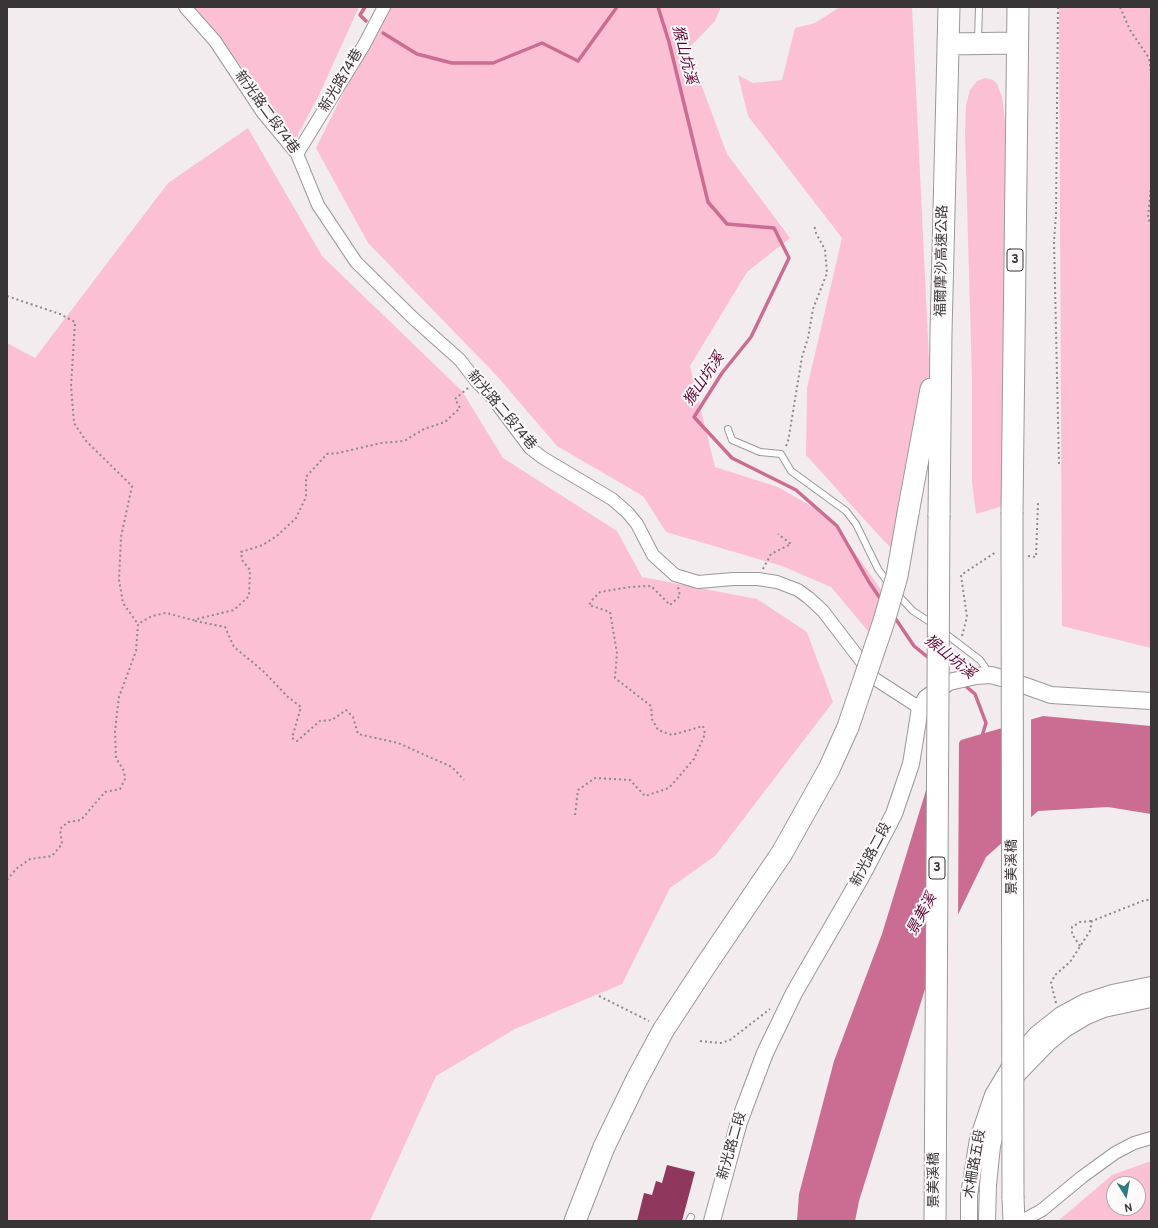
<!DOCTYPE html>
<html>
<head>
<meta charset="utf-8">
<style>
  body { margin:0 }
  #map { position:relative; width:1158px; height:1228px; overflow:hidden; background:#f2ecee; font-family:Overpass,sans-serif }
  canvas { display:block }
  .frame { position:absolute; inset:0; border:8px solid #373536; pointer-events:none }
  .north { position:absolute; left:1106px; top:1176px; width:40px; height:40px; box-sizing:border-box; background:#fefafb; border:1px solid #aeabac; border-radius:50%; rotate:169deg; font-size:11px; font-weight:700; line-height:16px; text-align:center; color:#373536 }
  .north::after { content:''; display:block; margin:auto; width:14px; height:18px; background:#327a82; clip-path:polygon(50% 0,100% 100%,50% 72%,0 100%) }
</style>
</head>
<body>
<div id="map">
<canvas width="1158" height="1228"></canvas>
<div class="frame"></div>
<div class="north">N</div>
</div>
<script>
const context = document.querySelector('canvas').getContext('2d');
context.lineJoin = 'round';
function paint(path, color) {
  context.fillStyle = color;
  context.fill(path, 'evenodd');
}
function shape(rows) {
  const path = new Path2D();
  for (const r of rows) {
    path.moveTo(r[0], r[1]);
    for (let i = 2; i < r.length; i += 2) path.lineTo(r[i], r[i + 1]);
  }
  return path;
}
function trace(path, color, width, dash) {
  context.strokeStyle = color;
  context.lineWidth = width;
  context.lineCap = dash ? 'butt' : 'round';
  context.setLineDash(dash || []);
  context.stroke(path);
}
function drawText(font, color, halo, rows, align = 'center') {
  context.font = font + ' Overpass,"Noto Sans TC",sans-serif';
  context.lineWidth = 4;
  context.setLineDash([]);
  context.textBaseline = 'middle';
  context.strokeStyle = halo;
  context.fillStyle = color;
  for (const [text, x, y, turn = 0] of rows) {
    context.save();
    context.translate(x, y);
    context.rotate((+turn || 0) * Math.PI / 180);
    context.textAlign = isNaN(turn) ? turn : align;
    if (halo) context.strokeText(text, 0, 0);
    context.fillText(text, 0, 0);
    context.restore();
  }
}
const green = shape([
  [194,7,359,7,319,95,294,142,256,89,249,76],
  [386,7,721,7,715,21,688,49,727,154,790,238,747,272,690,366,715,467,778,487,830,517,893,607,878,643,831,587,782,566,666,532,643,496,557,446,497,376,368,243,316,148],
  [840,7,912,7,930,381,906,562,883,540,806,455,807,388,842,238,748,116,738,75,753,83,782,80,795,28,815,23],
  [1059,7,1151,7,1151,648,1062,626],
  [985,78,993,80,997,84,1002,97,1007,137,1003,506,976,514,972,482,972,379,965,133,966,105,970,90,977,81],
  [248,128,322,256,462,391,503,458,617,531,642,577,757,599,807,632,833,702,715,856,670,888,622,984,515,1029,436,1076,370,1221,7,1221,7,343,35,358,168,183],
  [1151,1161,1151,1221,1058,1221,1112,1175],
  [1114,1184,1138,1184,1138,1208,1114,1208]
]);
const water = shape([
  [1043,716,1151,726,1151,814,1108,807,1038,811,986,857,931,970,859,1201,855,1221,797,1221,799,1194,834,1061,882,934,927,787,961,740]
]);
const pier = shape([
  [1031,717,1031,819,1002,846,1002,726],
  [959,738,958,920,933,971,930,779]
]);
const stream = shape([
  [365,7,360,15,366,21],
  [658,7,669,42,708,202,727,224,774,228,789,258,751,337,722,373,694,417,732,458,796,490,837,526,869,582,882,601],
  [383,33,417,54,452,63,493,63,542,43,578,61,617,7],
  [893,615,914,646,930,659],
  [962,683,975,694,986,723,982,736]
]);
const building = shape([
  [667,1165,695,1172,682,1221,637,1221,644,1193,652,1195,656,1181,662,1183]
]);
const path = shape([
  [1058,7,1056,215,1054,241,1059,464],
  [1120,7,1130,30,1149,58,1151,74],
  [1151,185,1148,218,1151,224],
  [7,296,60,314,75,322,71,386,74,423,86,441,132,486,121,537,119,580,123,603,138,624],
  [786,446,788,442,802,357,808,338,813,309,827,273,825,250,816,233,814,225],
  [1028,556,1036,557,1038,503],
  [763,569,771,554,791,544,778,534],
  [195,621,225,627,234,647,263,671,288,697,301,707,292,738,297,741,320,721,332,720,346,710,353,717,358,734,398,743,452,767,464,780],
  [962,636,967,617,961,575,996,552],
  [575,815,578,790,595,778,630,780,645,796,669,788,694,759,705,734,703,726,672,735,658,730,652,719,651,706,615,678,617,653,610,612,589,605,593,599,600,592,630,587,651,586,670,605,680,596,678,587],
  [7,880,16,869,30,859,52,856,62,844,60,829,68,822,81,820,105,792,120,789,125,779,124,771,116,758,115,732,117,713,119,697,136,651,138,624,152,616,166,613,193,620,234,610,249,596,250,570,242,560,241,552,263,545,278,535,296,518,306,497,306,477,327,454,338,453,381,443,404,441,424,429,445,422,460,408,455,399,468,388],
  [1080,946,1072,934,1072,927,1080,922,1092,921],
  [599,996,649,1021],
  [1056,1003,1051,983,1055,975,1070,962,1090,931,1092,921,1145,900,1151,900],
  [700,1041,721,1043,730,1040,770,1009]
]);
const lane = shape([
  [978,40,979,7],
  [728,429,732,440,760,452,781,454,791,471,846,511,856,524,878,569,889,584],
  [896,593,913,611,933,624],
  [942,631,980,660,990,674],
  [689,1221,691,1217]
]);
const street = shape([
  [185,7,215,41,263,113,297,154,318,205,356,262,413,318,460,360,477,382,491,396,530,448,543,458,612,499,628,513,637,524,653,555,675,575,698,582,733,579,758,579,777,582,798,590,809,598,823,611,875,679,920,708],
  [297,154,364,45,384,7],
  [1022,1221,1042,1210,1082,1177,1115,1153,1134,1143,1151,1138]
]);
const secondary = shape([
  [712,1221,739,1122,765,1053,794,993,861,877,894,814,911,764,920,708,926,698,949,682,976,676,991,675,1009,680,1051,695,1151,701],
  [969,1221,969,1195,978,1139,993,1095,1014,1060,1037,1034,1061,1015,1085,1002,1112,993,1151,985],
  [987,1221,988,1185,992,1146,1000,1113,1017,1075,1049,1042,1065,1029,1085,1017,1104,1009,1151,999]
]);
const highway = shape([
  [948,44,1017,43],
  [1012,512,1018,7],
  [908,513,931,389],
  [939,515,941,333,949,7],
  [1013,1198,1014,1221],
  [575,1221,604,1147,637,1079,664,1029,706,965,782,853,829,769,848,727]
]);
const highwayBridge = shape([
  [1012,512,1013,1198],
  [848,727,884,621,897,576,908,513],
  [935,1221,939,515]
]);
const shields = [
  [1015,260,16],
  [937,868,16]
];
const shieldNames = [
  ["3",1015,260],
  ["3",937,868]
];
const streetNames = [
  ["新光路74巷",342,81,-59],
  ["新光路二段74巷",266,113,54],
  ["福爾摩沙高速公路",943,261,-89],
  ["新光路二段74巷",501,411,50],
  ["新光路二段",872,855,-62],
  ["景美溪橋",1013,867,-90],
  ["新光路二段",733,1146,-74],
  ["木柵路五段",976,1164,-80],
  ["景美溪橋",935,1180,-90]
];
const waterNames = [
  ["猴山坑溪",683,55,76],
  ["猴山坑溪",705,380,-56],
  ["猴山坑溪",949,658,39],
  ["景美溪",923,915,-62]
];
paint(green, '#fcc0d4');
paint(water, '#cb6d92');
paint(pier, '#f2ecee');
trace(stream, '#cb6d92', 3.5);
paint(building, '#8f375c');
trace(lane, '#9c9798', 8);
trace(street, '#9c9798', 14);
trace(secondary, '#9c9798', 18);
trace(highway, '#9c9798', 23);
trace(path, '#8d898a', 2, [2, 3]);
trace(lane, '#fff', 6);
trace(street, '#fff', 12);
trace(secondary, '#fff', 16);
trace(highway, '#fff', 21);
trace(highwayBridge, '#9c9798', 23, []);
trace(highwayBridge, '#fff', 21);
for (const [x, y, w] of shields) {
  const box = new Path2D();
  box.roundRect(x - w / 2, y - 11, w, 22, 3);
  context.fillStyle = '#fefafb';
  context.fill(box);
  trace(box, '#373536', 1);
}
drawText('bold 13px', '#373536', null, shieldNames);
drawText('14px', '#373536', '#fefafb', streetNames);
drawText('italic 15px', '#5d0433', '#fefafb', waterNames);
</script>
</body>
</html>
